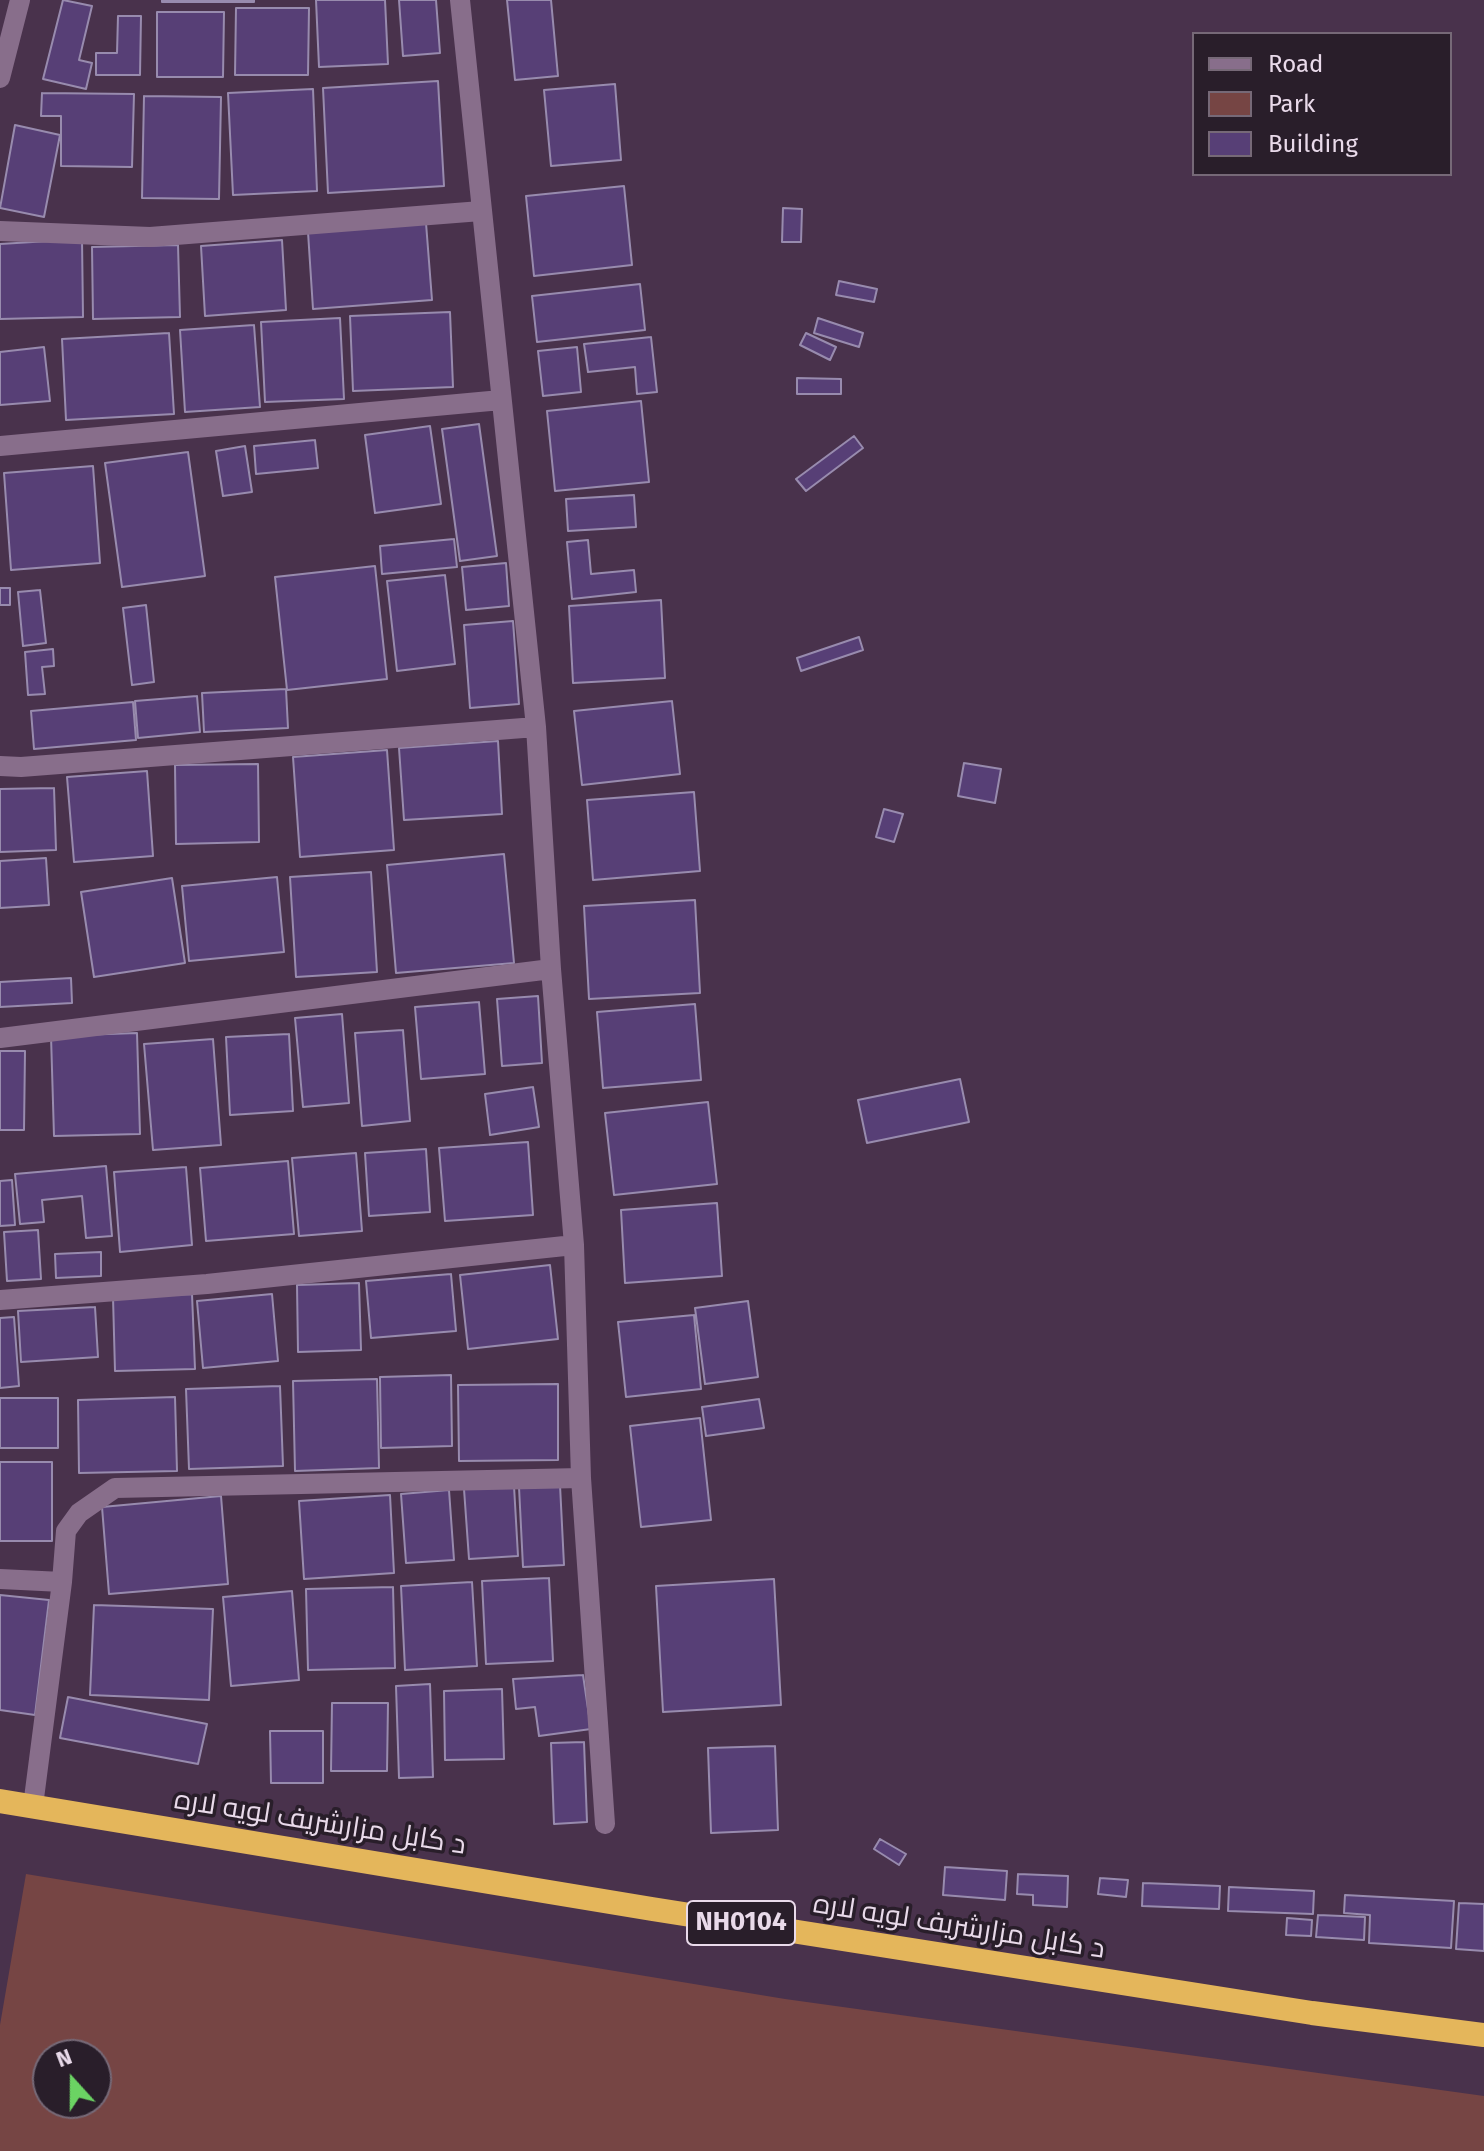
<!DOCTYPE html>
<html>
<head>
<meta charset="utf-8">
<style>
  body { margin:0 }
  #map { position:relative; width:1484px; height:2151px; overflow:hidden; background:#49324c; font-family:"Fira Sans",sans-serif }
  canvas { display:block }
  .legend { position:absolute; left:1192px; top:32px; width:260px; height:144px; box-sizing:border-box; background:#291e2a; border:2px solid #766977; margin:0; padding:10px 14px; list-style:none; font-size:24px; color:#e9daea }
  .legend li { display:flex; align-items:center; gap:16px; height:40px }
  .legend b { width:40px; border:2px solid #766977 }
  .north { position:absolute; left:32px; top:2039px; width:80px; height:80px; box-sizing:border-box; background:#291e2a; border:2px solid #766977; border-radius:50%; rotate:339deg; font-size:22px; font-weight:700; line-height:32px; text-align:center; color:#e9daea }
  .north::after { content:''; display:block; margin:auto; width:28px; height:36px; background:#6bd363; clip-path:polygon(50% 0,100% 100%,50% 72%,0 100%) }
</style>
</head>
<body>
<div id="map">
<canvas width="1484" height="2151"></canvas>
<ul class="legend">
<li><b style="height:10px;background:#886e8b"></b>Road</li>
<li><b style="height:22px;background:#764544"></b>Park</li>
<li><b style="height:22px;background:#573f76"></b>Building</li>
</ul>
<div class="north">N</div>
</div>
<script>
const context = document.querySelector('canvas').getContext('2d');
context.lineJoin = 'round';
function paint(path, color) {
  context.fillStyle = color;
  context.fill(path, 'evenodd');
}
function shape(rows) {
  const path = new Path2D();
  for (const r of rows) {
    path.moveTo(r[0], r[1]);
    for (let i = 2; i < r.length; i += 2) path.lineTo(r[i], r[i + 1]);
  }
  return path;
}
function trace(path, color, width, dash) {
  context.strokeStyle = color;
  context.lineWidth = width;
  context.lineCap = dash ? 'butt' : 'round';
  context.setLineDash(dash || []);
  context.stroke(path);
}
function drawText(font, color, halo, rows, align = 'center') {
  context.font = font + ' "Fira Sans",Cairo,sans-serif';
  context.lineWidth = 7;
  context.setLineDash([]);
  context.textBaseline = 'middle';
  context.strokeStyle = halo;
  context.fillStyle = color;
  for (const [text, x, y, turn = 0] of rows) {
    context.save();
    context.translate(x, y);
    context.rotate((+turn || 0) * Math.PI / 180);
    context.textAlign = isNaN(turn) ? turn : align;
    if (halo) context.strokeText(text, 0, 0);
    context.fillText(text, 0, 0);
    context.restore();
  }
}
const green = shape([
  [26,1874,785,1999,1484,2096,1484,2151,0,2151,0,2025],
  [48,2055,96,2055,96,2103,48,2103]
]);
const building = shape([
  [63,0,92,6,79,60,92,63,86,89,43,79,63,0],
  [162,0,254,0,254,2,162,2,162,0],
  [316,0,385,0,388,64,319,67,316,0],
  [399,0,436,0,440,53,403,56,399,0],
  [507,0,551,0,558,76,515,80,507,0],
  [236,8,309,8,308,75,235,75,236,8],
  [157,12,224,12,223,77,157,77,157,12],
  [118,16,141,16,140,75,96,75,96,53,117,53,118,16],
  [438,81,444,186,328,193,323,88,438,81],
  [615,84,621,160,551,166,544,90,615,84],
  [313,89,317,191,233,195,228,93,313,89],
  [42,93,134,94,132,167,61,166,61,116,41,116,42,93],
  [144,96,221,97,219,199,142,198,144,96],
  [15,125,60,135,44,217,0,208,15,125],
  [624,186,632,265,534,276,526,196,624,186],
  [783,208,802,209,801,242,782,242,783,208],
  [426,223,432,300,313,309,308,232,426,223],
  [82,239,83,317,0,319,0,244,82,239],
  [282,240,286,310,205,316,201,246,282,240],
  [178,245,180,317,93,319,92,247,178,245],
  [839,281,877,289,874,302,836,295,839,281],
  [640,284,645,330,537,342,532,296,640,284],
  [450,312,453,387,353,391,350,316,450,312],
  [340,318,344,399,265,402,261,322,340,318],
  [818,318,863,333,859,347,814,333,818,318],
  [254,325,260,407,185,412,180,330,254,325],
  [169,333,174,414,66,420,62,339,169,333],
  [806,333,836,347,830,360,800,345,806,333],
  [651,337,657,392,637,394,635,367,588,372,584,344,651,337],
  [44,347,50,401,0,405,0,352,44,347],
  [577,347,581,392,543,396,538,351,577,347],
  [797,378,841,379,841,394,797,394,797,378],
  [641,401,649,482,555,491,547,411,641,401],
  [479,424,497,556,460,561,442,429,479,424],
  [430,426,441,504,375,513,365,435,430,426],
  [854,436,863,448,806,491,796,479,854,436],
  [315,440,318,468,256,474,254,446,315,440],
  [245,446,252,492,223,496,216,451,245,446],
  [188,452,205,576,122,587,105,463,188,452],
  [93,466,100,563,11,570,4,473,93,466],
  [634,495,636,527,568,531,566,499,634,495],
  [454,539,457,567,382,574,380,546,454,539],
  [588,540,591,574,634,570,636,592,572,599,567,542,588,540],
  [506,563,509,606,466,610,462,567,506,563],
  [375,566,387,679,287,690,275,577,375,566],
  [445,575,455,664,397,671,387,581,445,575],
  [0,588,10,588,10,605,0,605,0,588],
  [40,590,46,643,23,646,18,592,40,590],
  [661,600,665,678,573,683,569,606,661,600],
  [146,605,154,682,132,685,123,608,146,605],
  [513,621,519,704,470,708,464,625,513,621],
  [859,637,863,650,801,671,797,658,859,637],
  [53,649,54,666,42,667,45,694,28,695,25,652,53,649],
  [286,689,288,728,204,732,202,693,286,689],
  [197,696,200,732,138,738,135,701,197,696],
  [672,701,680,774,582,785,574,711,672,701],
  [133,702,136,740,34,749,31,711,133,702],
  [498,741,502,814,404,820,399,748,498,741],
  [387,750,394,850,300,857,293,757,387,750],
  [964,763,1001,769,995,803,958,796,964,763],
  [258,764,259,842,176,844,175,765,258,764],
  [147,771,153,856,74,862,67,777,147,771],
  [54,788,56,850,0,852,0,789,54,788],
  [694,792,700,871,593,880,587,800,694,792],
  [884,809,903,814,894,842,876,837,884,809],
  [504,854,514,963,396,973,387,865,504,854],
  [46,858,49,905,0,908,0,861,46,858],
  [371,872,377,972,296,977,290,877,371,872],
  [277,877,284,952,189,961,182,886,277,877],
  [172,878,185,963,94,977,81,892,172,878],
  [695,900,700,993,589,999,584,906,695,900],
  [71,978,72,1003,0,1007,0,982,71,978],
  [538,996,542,1063,502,1066,497,999,538,996],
  [479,1002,485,1074,421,1079,415,1007,479,1002],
  [695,1004,701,1080,603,1088,597,1012,695,1004],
  [342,1014,349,1103,303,1107,295,1018,342,1014],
  [403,1030,410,1121,362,1126,355,1033,403,1030],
  [137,1033,140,1134,54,1136,51,1036,137,1033],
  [289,1034,293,1111,230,1115,226,1037,289,1034],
  [213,1039,221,1145,153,1150,144,1044,213,1039],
  [0,1051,25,1051,24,1130,0,1130,0,1051],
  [960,1079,969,1122,867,1143,858,1100,960,1079],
  [533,1087,539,1127,490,1135,485,1094,533,1087],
  [708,1102,717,1184,614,1195,605,1113,708,1102],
  [528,1142,533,1215,445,1221,439,1148,528,1142],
  [426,1149,430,1212,369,1216,365,1153,426,1149],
  [356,1153,362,1231,299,1236,292,1158,356,1153],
  [288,1161,294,1234,206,1241,200,1168,288,1161],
  [106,1166,112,1236,86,1238,82,1196,42,1200,44,1222,20,1224,15,1174,106,1166],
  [186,1167,192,1245,120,1252,114,1172,186,1167],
  [12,1180,15,1225,0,1226,0,1181,12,1180],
  [717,1203,722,1276,625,1283,621,1210,717,1203],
  [38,1230,41,1279,7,1281,4,1232,38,1230],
  [101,1252,101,1276,56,1278,55,1254,101,1252],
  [550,1265,558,1339,468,1349,460,1275,550,1265],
  [451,1274,456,1331,371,1338,366,1281,451,1274],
  [359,1283,361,1350,298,1352,297,1285,359,1283],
  [192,1294,195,1369,115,1371,113,1297,192,1294],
  [272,1294,278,1361,203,1368,197,1301,272,1294],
  [748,1301,758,1377,705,1384,695,1308,748,1301],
  [95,1307,98,1357,21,1362,18,1311,95,1307],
  [694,1315,701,1389,626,1397,618,1322,694,1315],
  [14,1317,19,1386,0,1388,0,1318,14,1317],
  [451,1375,452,1446,381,1448,380,1377,451,1375],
  [377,1379,379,1468,295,1471,293,1381,377,1379],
  [558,1384,558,1460,459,1461,458,1385,558,1384],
  [280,1386,283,1466,189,1469,186,1389,280,1386],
  [175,1397,177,1471,79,1473,78,1400,175,1397],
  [0,1398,58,1398,58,1448,0,1448,0,1398],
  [759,1399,764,1428,706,1436,702,1407,759,1399],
  [700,1418,711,1520,641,1527,630,1426,700,1418],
  [0,1462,52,1462,52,1541,0,1541,0,1462],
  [560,1485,564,1565,523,1567,519,1487,560,1485],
  [514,1486,518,1556,469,1559,464,1489,514,1486],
  [449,1490,454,1560,406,1563,401,1494,449,1490],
  [390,1495,394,1573,304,1579,299,1501,390,1495],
  [221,1496,228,1584,109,1594,102,1507,221,1496],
  [549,1578,553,1661,486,1664,482,1581,549,1578],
  [774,1579,781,1705,663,1712,656,1586,774,1579],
  [472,1582,477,1666,405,1670,401,1586,472,1582],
  [393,1587,395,1668,308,1670,306,1589,393,1587],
  [292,1591,299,1680,231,1686,223,1597,292,1591],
  [0,1595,49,1600,35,1715,0,1710,0,1595],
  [94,1605,213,1609,209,1700,90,1695,94,1605],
  [583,1675,591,1729,539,1736,535,1707,516,1709,513,1679,583,1675],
  [430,1684,433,1777,399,1778,396,1686,430,1684],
  [502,1689,504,1759,445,1760,444,1691,502,1689],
  [68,1697,207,1724,198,1764,60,1738,68,1697],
  [332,1703,388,1703,387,1771,331,1771,332,1703],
  [270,1731,323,1731,323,1783,271,1783,270,1731],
  [584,1742,587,1822,554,1824,551,1743,584,1742],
  [775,1746,778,1830,711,1833,708,1748,775,1746],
  [880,1839,906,1854,899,1865,874,1849,880,1839],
  [945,1867,1007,1871,1005,1900,943,1895,945,1867],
  [1018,1874,1068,1876,1067,1907,1033,1905,1033,1895,1017,1894,1018,1874],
  [1100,1878,1128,1880,1126,1897,1098,1894,1100,1878],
  [1143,1883,1220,1886,1219,1909,1142,1906,1143,1883],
  [1229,1887,1314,1891,1313,1914,1228,1911,1229,1887],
  [1345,1895,1454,1901,1451,1948,1369,1943,1370,1915,1344,1913,1345,1895],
  [1459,1903,1484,1904,1484,1951,1456,1949,1459,1903],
  [1318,1915,1365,1917,1364,1940,1316,1937,1318,1915],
  [1287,1918,1312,1920,1311,1936,1286,1935,1287,1918]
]);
const street = shape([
  [460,0,536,727,551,969,574,1245,581,1478,605,1824],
  [0,78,20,0],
  [0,231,150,237,481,211],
  [0,446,501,400],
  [0,766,21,767,536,727],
  [0,1038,551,969],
  [0,1300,207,1284,574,1245],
  [0,1579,62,1582],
  [33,1806,62,1582,66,1531,79,1513,115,1488,581,1478]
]);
const highway = shape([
  [0,1801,652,1909,1312,2013,1484,2035]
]);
const shields = [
  [741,1923,108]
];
const shieldNames = [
  ["NH0104",741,1923]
];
const streetNames = [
  ["د کابل مزارشریف لویه لاره",320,1823,9],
  ["د کابل مزارشریف لویه لاره",959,1927,9]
];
paint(green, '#764544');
paint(building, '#573f76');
trace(building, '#988bae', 2);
trace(street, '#886e8b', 20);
trace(highway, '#e4b65b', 24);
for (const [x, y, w] of shields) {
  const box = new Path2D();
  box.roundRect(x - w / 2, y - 22, w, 44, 6);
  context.fillStyle = '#291e2a';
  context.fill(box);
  trace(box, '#e9daea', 2);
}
drawText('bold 26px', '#e9daea', null, shieldNames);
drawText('28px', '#e9daea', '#291e2a', streetNames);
</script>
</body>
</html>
